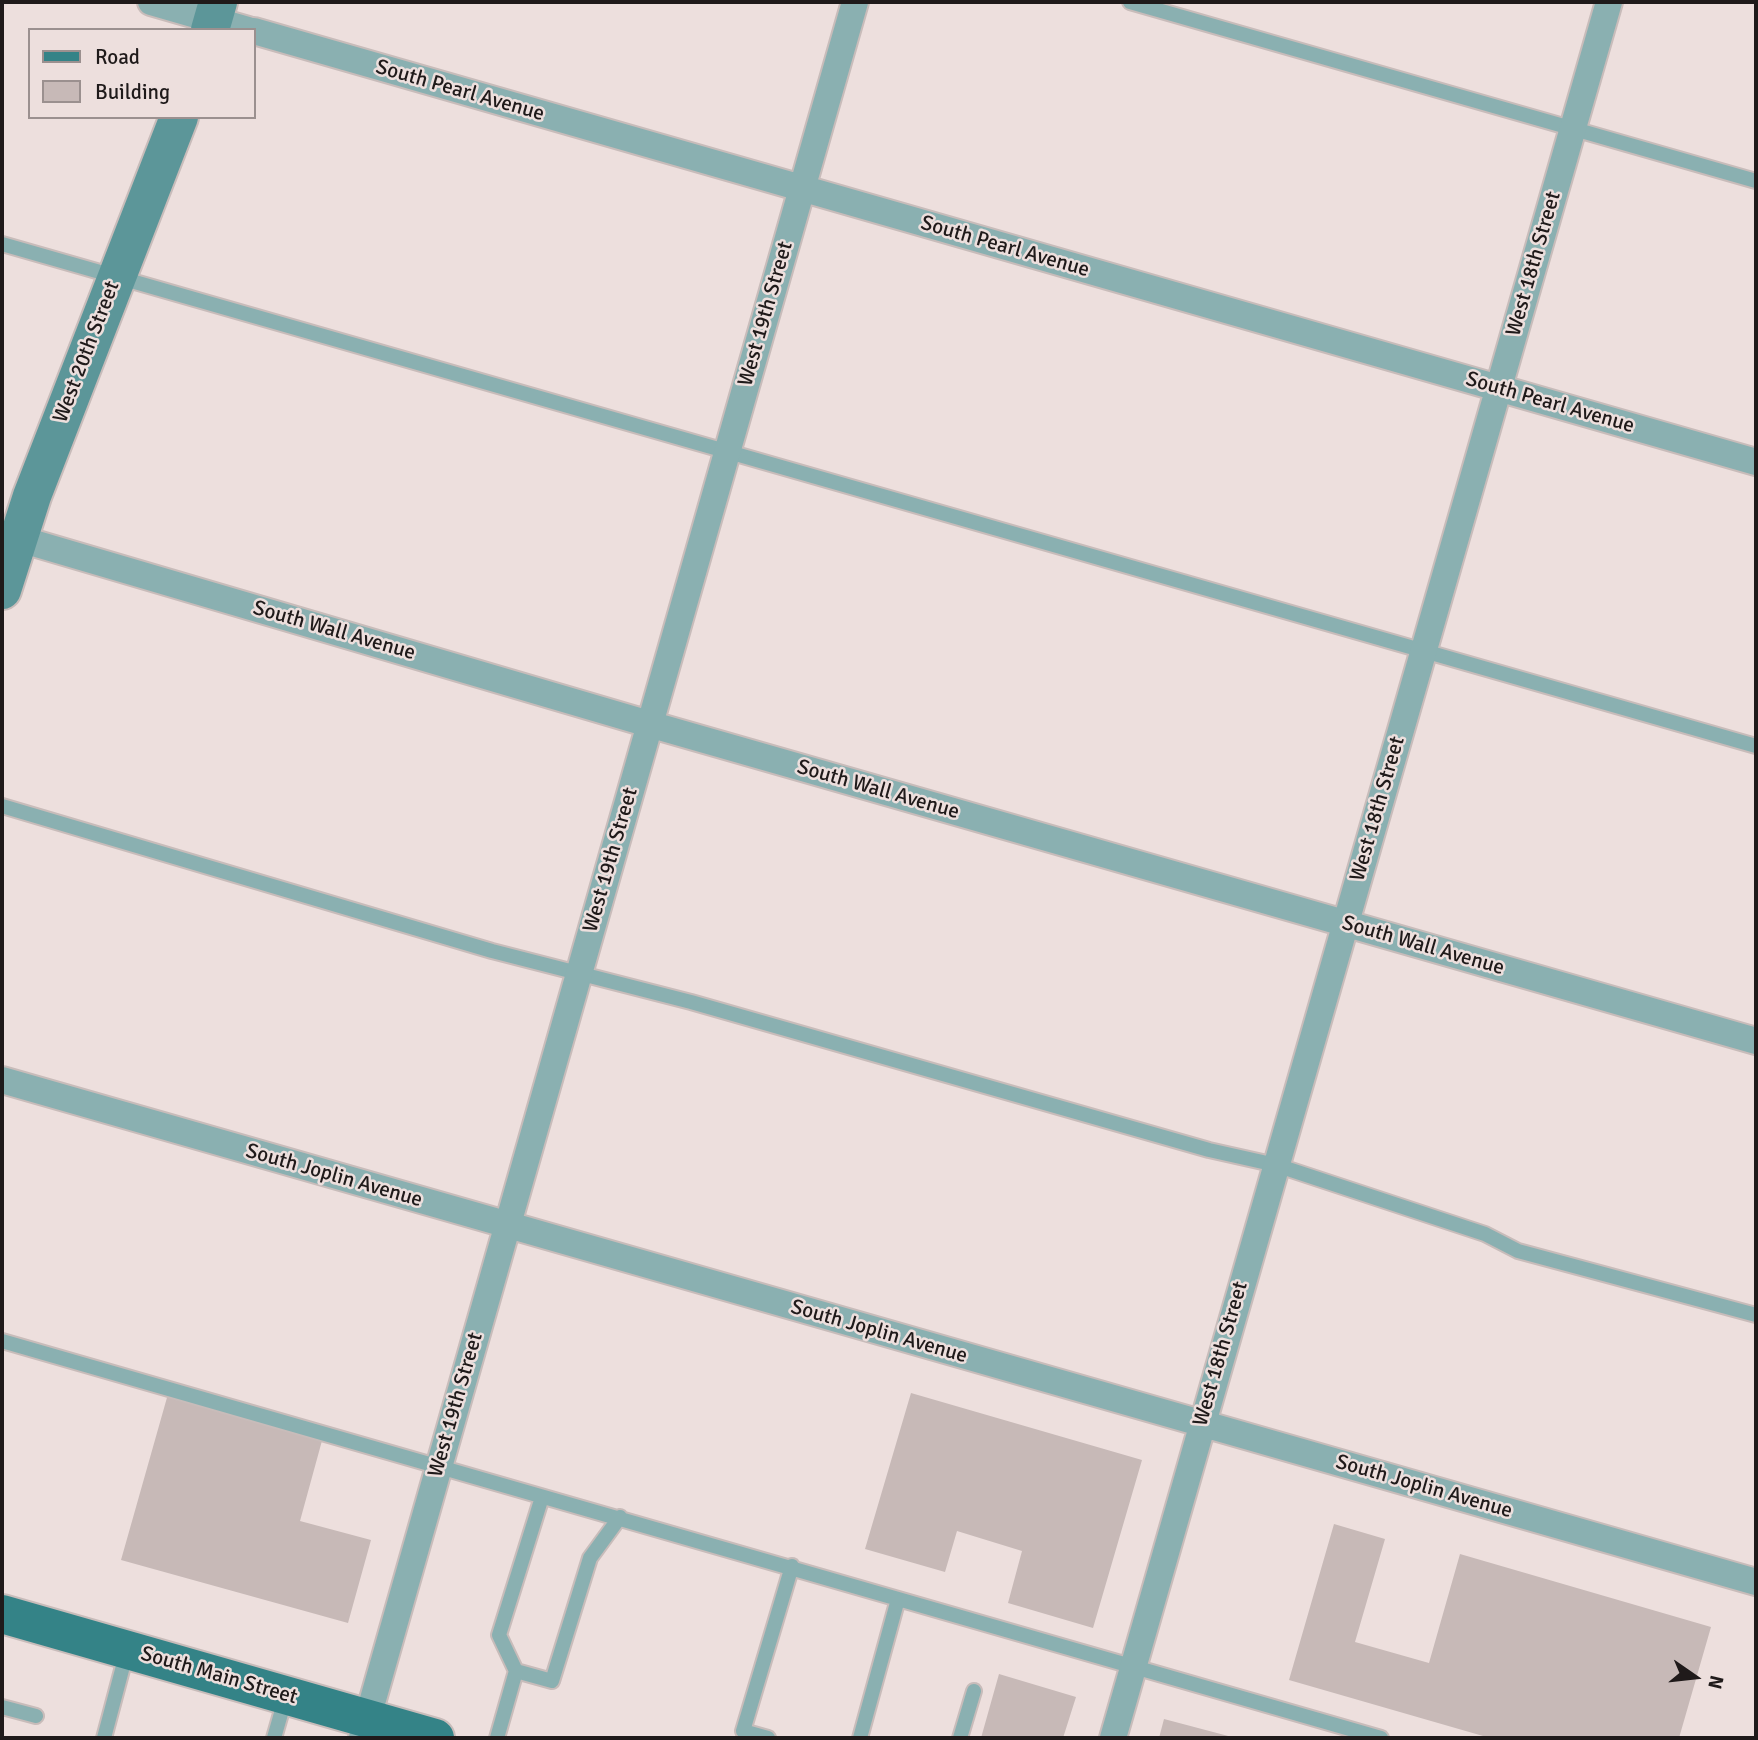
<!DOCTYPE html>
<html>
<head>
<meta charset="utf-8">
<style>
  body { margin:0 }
  #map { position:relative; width:1758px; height:1740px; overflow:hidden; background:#eddfdd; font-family:Signika,sans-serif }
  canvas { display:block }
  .frame { position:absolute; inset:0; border:4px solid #1f1a1a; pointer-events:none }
  .legend { position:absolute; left:28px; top:28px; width:228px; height:91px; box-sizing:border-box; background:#eddfdd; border:2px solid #9b908f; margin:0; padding:9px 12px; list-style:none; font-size:21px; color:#1f1a1a }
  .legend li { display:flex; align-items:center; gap:14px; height:35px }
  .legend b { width:35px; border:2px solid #9b908f }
  .north { position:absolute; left:1660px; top:1642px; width:70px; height:70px; -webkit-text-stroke:5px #eddfdd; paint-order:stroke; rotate:104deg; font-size:19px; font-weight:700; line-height:28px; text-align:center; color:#1f1a1a }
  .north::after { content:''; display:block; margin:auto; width:24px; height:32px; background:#1f1a1a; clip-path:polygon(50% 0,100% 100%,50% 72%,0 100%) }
</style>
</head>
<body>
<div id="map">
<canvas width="1758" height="1740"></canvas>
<div class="frame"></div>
<ul class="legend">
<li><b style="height:9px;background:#348387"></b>Road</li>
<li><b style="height:19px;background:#c7b9b7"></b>Building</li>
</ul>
<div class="north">N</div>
</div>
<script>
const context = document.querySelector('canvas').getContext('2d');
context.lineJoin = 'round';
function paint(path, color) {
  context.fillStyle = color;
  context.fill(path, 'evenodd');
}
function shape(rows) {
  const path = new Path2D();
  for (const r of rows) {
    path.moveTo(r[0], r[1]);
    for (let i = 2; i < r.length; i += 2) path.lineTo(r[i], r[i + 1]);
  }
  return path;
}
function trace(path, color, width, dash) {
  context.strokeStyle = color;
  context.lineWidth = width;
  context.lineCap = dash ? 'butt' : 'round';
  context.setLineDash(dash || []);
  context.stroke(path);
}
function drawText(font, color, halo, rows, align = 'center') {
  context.font = font + ' Signika,sans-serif';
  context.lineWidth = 5;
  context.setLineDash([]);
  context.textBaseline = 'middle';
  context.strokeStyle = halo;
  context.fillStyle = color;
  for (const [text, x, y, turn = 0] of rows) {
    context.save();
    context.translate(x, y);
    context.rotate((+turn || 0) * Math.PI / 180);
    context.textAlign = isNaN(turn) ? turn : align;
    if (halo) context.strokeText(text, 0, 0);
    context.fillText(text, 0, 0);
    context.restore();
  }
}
const building = shape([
  [911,1393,1142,1460,1093,1628,1008,1603,1022,1551,957,1531,945,1572,865,1549],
  [168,1394,323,1437,300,1521,371,1540,348,1623,121,1560],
  [1334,1524,1385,1539,1355,1642,1429,1663,1460,1554,1711,1627,1679,1738,1490,1738,1289,1680],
  [999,1674,1076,1697,1063,1738,981,1738],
  [1164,1719,1232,1737,1232,1738,1159,1738]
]);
const lane = shape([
  [1130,2,1756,181],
  [2,244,1756,746],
  [2,806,492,951,691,1002,1209,1150,1276,1165,1485,1234,1518,1251,1756,1315],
  [2,1341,1381,1738],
  [516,1671,552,1681,590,1558,620,1517],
  [2,1707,36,1716],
  [104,1738,127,1651],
  [274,1738,286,1696],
  [497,1738,516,1671,499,1635,542,1497],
  [768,1738,743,1731,792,1566],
  [860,1738,898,1599],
  [960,1738,974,1691]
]);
const street = shape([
  [151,2,248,30],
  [254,31,1756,462],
  [3,534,649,724,1756,1041],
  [2,1080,1756,1582],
  [362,1738,855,2],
  [1113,1738,1609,2]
]);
const secondary = shape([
  [210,30,218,2],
  [2,590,32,496,179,117]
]);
const primary = shape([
  [2,1614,435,1738]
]);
const streetNames = [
  ["South Pearl Avenue",460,91,16],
  ["South Pearl Avenue",1005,247,16],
  ["West 18th Street",1534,264,-74],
  ["West 19th Street",766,314,-74],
  ["West 20th Street",87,352,-69],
  ["South Pearl Avenue",1550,403,16],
  ["South Wall Avenue",334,631,16],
  ["South Wall Avenue",878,790,16],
  ["West 18th Street",1378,809,-74],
  ["West 19th Street",611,860,-74],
  ["South Wall Avenue",1423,946,16],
  ["South Joplin Avenue",334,1176,16],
  ["South Joplin Avenue",879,1332,16],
  ["West 18th Street",1221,1354,-74],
  ["West 19th Street",456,1405,-74],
  ["South Joplin Avenue",1424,1487,16],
  ["South Main Street",219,1676,16]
];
paint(building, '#c7b9b7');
trace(lane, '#c8bcba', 18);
trace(street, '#c8bcba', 30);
trace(secondary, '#c8bcba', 42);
trace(primary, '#c8bcba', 42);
trace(lane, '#8ab0b1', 14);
trace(street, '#8ab0b1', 26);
trace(secondary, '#5c9699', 38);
trace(primary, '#348387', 38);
drawText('21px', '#1f1a1a', '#eddfdd', streetNames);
</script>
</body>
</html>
